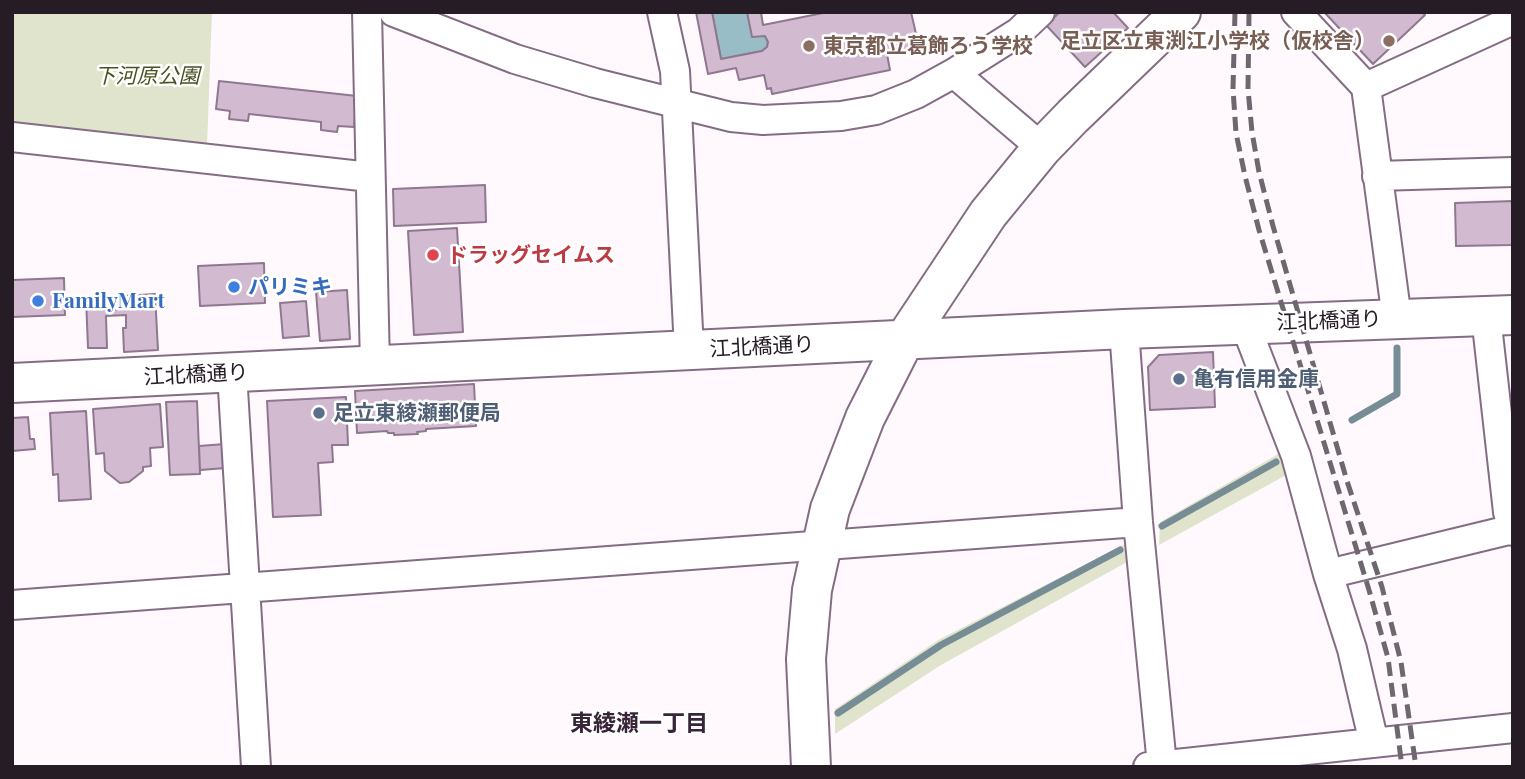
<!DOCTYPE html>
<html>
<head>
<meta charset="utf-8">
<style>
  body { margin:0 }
  #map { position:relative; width:1525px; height:779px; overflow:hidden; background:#fff9fe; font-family:"Playfair Display",serif }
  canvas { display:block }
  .frame { position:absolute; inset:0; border:14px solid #251c25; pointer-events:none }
</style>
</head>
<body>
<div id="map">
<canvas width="1525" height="779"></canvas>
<div class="frame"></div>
</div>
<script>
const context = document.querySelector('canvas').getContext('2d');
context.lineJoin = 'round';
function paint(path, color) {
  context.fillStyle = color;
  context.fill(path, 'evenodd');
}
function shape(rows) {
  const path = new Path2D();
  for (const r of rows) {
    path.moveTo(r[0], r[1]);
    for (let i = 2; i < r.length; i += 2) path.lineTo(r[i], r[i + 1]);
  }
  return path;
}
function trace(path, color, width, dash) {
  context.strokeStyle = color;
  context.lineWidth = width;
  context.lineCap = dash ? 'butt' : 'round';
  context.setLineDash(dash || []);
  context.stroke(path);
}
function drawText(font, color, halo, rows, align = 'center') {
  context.font = font + ' "Playfair Display","Noto Sans JP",serif';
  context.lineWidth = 5;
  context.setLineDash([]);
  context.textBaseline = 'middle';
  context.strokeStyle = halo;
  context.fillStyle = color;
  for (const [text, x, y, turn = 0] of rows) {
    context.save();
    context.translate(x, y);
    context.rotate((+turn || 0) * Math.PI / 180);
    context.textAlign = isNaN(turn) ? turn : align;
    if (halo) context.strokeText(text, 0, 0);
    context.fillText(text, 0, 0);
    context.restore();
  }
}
const green = shape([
  [12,12,212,12,207,146,12,125],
  [1280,453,1288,474,1159,545,1160,522],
  [1125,544,1127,562,941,665,835,734,835,709,940,639]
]);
const water = shape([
  [712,12,747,12,759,35,765,36,768,42,767,47,762,51,721,59,712,12]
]);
const stream = shape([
  [1352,420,1397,394,1397,348],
  [1162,526,1276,462],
  [838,713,941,645,1120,550]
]);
const building = shape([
  [696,12,712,12,721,59,762,51,767,47,768,42,765,36,752,37,747,12,761,12,763,25,828,12,911,12,919,47,887,54,890,70,772,94,771,88,767,89,764,75,739,80,736,68,708,74,696,12],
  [1060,12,1113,12,1128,28,1085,67,1046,25,1060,12],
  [1324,12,1422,12,1425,15,1373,64,1324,12],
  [219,81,357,96,354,127,338,126,337,132,321,130,321,122,249,114,248,121,229,119,230,111,216,109,219,81],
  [485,185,486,222,394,226,393,189,485,185],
  [1513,201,1513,245,1456,246,1455,203,1513,201],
  [457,228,463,332,414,335,408,231,457,228],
  [264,263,265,303,200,306,198,266,264,263],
  [64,278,65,315,12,317,12,280,64,278],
  [347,290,350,339,320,341,316,292,347,290],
  [155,294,158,350,124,352,123,328,126,328,126,315,106,316,107,348,88,348,86,298,105,297,105,310,124,309,123,296,155,294],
  [306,301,309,336,283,338,280,303,306,301],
  [1213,352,1215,407,1150,410,1148,367,1159,355,1213,352],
  [474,384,476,426,426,429,426,431,417,432,418,434,394,435,394,433,388,433,387,431,357,433,355,391,474,384],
  [346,397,348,445,332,445,333,462,318,463,321,515,273,517,267,401,346,397],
  [197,401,200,474,170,475,166,402,197,401],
  [160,404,163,447,150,448,151,466,143,467,143,471,129,482,120,483,105,471,104,453,96,454,93,409,160,404],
  [86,411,91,499,59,501,58,474,53,475,50,413,86,411],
  [28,417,30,439,34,439,35,449,12,451,12,418,28,417],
  [225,444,226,468,200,470,199,446,225,444]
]);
const street = shape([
  [367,12,375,366],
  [394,12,515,59,595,83,731,117,763,120,841,116,876,110,916,94,954,73,1019,32,1040,12],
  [662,12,675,71,689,350],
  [1296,12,1366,87,1397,319],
  [954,73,1042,148],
  [1366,87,1513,20],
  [12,137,370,177],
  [1377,176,1513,172],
  [1486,316,1508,512,1513,531],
  [1245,324,1296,456,1328,574,1352,649,1374,743],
  [1124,329,1138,522,1162,765],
  [232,373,256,767],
  [1328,574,1513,529],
  [12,605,1138,522],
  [1148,767,1513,728]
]);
const secondary = shape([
  [12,383,1124,329,1513,315],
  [811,767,806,659,812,590,830,509,865,418,905,339,988,214,1042,148,1073,116,1181,12]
]);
const rail = shape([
  [1235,12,1233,89,1236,133,1245,176,1259,230,1369,590,1388,658,1402,767],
  [1249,12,1248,89,1252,132,1259,172,1273,226,1347,481,1382,587,1401,662,1416,767]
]);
const markers = [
  [1389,41,7,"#8d6e63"],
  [809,46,7,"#8d6e63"],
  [433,255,7,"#e0444e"],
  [234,287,7,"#3f7fe0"],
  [38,301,7,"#3f7fe0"],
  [1179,379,7,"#5c6f8a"],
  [319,413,7,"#5c6f8a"]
];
const educationNames = [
  ["足立区立東渕江小学校（仮校舎）",1375,41],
  ["東京都立葛飾ろう学校",823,46,"left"]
];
const parkNames = [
  ["下河原公園",147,76]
];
const healthNames = [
  ["ドラッグセイムス",447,255]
];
const shopNames = [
  ["パリミキ",248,287],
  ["FamilyMart",52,301]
];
const streetNames = [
  ["江北橋通り",1329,321,-2],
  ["江北橋通り",762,347,-3],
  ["江北橋通り",196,375,-3]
];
const serviceNames = [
  ["亀有信用金庫",1193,379],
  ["足立東綾瀬郵便局",333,413]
];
const neighbourhoodNames = [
  ["東綾瀬一丁目",639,724]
];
paint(green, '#e0e4cc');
paint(water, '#99bdc7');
trace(water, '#768d96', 2);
trace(stream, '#768d96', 7);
paint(building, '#d2bad1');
trace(building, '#8f788f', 2);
trace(street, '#846d84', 32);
trace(secondary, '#846d84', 42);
trace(street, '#fff', 28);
trace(secondary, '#fff', 38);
trace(rail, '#6f676f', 5, [14, 7]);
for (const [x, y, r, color] of markers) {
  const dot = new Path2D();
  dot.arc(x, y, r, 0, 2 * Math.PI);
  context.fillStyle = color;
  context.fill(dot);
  trace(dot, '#fff', 2.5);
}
drawText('bold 21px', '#785e54', '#fff', educationNames, 'right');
drawText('italic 21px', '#4a5120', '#fff', parkNames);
drawText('bold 21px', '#be3a42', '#fff', healthNames, 'left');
drawText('bold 21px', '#366cbe', '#fff', shopNames, 'left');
drawText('21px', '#251c25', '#fff', streetNames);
drawText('bold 21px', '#4e5e75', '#fff', serviceNames, 'left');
drawText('bold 23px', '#392539', '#fff', neighbourhoodNames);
</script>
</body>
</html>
